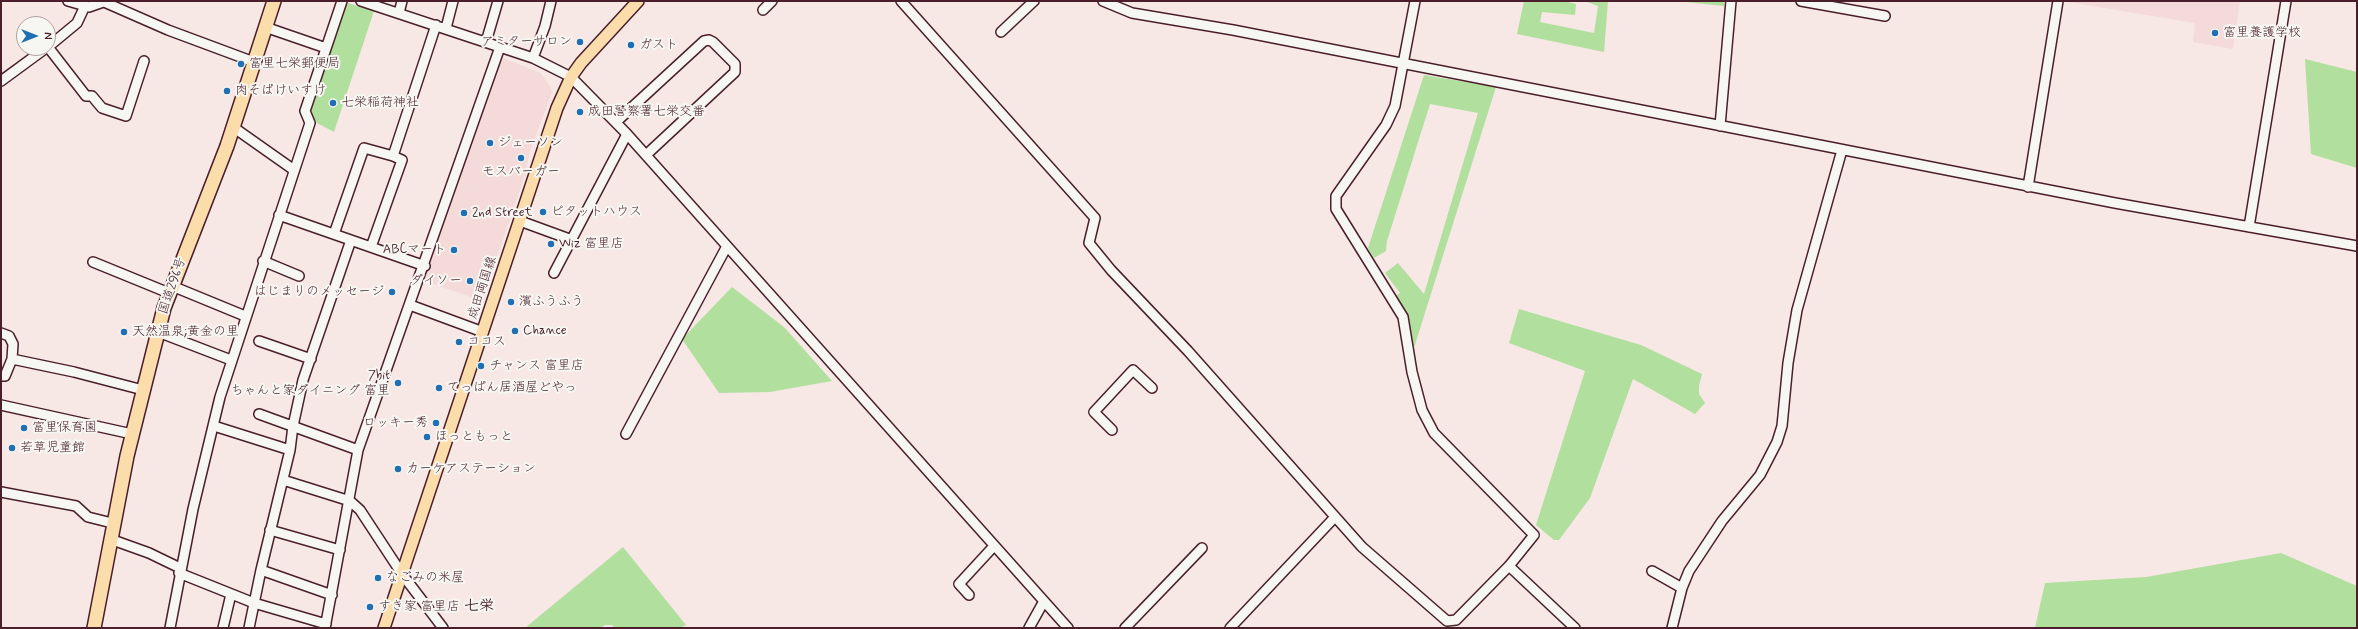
<!DOCTYPE html>
<html>
<head>
<meta charset="utf-8">
<style>
  body { margin:0 }
  #map { position:relative; width:2358px; height:629px; overflow:hidden; background:#f7e8e5; font-family:Mynerve,sans-serif }
  canvas { display:block }
  .frame { position:absolute; inset:0; border:2px solid #4a1f2b; pointer-events:none }
  .north { position:absolute; left:16px; top:16px; width:40px; height:40px; box-sizing:border-box; background:#f6f6f2; border:1px solid #b1a0a2; border-radius:50%; rotate:90deg; font-size:11px; font-weight:700; line-height:16px; text-align:center; color:#4a1f2b }
  .north::after { content:''; display:block; margin:auto; width:14px; height:18px; background:#1f6fb2; clip-path:polygon(50% 0,100% 100%,50% 72%,0 100%) }
</style>
</head>
<body>
<div id="map">
<canvas width="2358" height="629"></canvas>
<div class="frame"></div>
<div class="north">N</div>
</div>
<script>
const context = document.querySelector('canvas').getContext('2d');
context.lineJoin = 'round';
function paint(path, color) {
  context.fillStyle = color;
  context.fill(path, 'evenodd');
}
function shape(rows) {
  const path = new Path2D();
  for (const r of rows) {
    path.moveTo(r[0], r[1]);
    for (let i = 2; i < r.length; i += 2) path.lineTo(r[i], r[i + 1]);
  }
  return path;
}
function trace(path, color, width, dash) {
  context.strokeStyle = color;
  context.lineWidth = width;
  context.lineCap = dash ? 'butt' : 'round';
  context.setLineDash(dash || []);
  context.stroke(path);
}
function drawText(font, color, halo, rows, align = 'center') {
  context.font = font + ' Mynerve,"Klee One",sans-serif';
  context.lineWidth = 4;
  context.setLineDash([]);
  context.textBaseline = 'middle';
  context.strokeStyle = halo;
  context.fillStyle = color;
  for (const [text, x, y, turn = 0] of rows) {
    context.save();
    context.translate(x, y);
    context.rotate((+turn || 0) * Math.PI / 180);
    context.textAlign = isNaN(turn) ? turn : align;
    if (halo) context.strokeText(text, 0, 0);
    context.fillText(text, 0, 0);
    context.restore();
  }
}
const built = shape([
  [2061,1,2240,1,2233,49,2193,42,2195,23],
  [500,57,541,73,551,88,552,93,531,148,523,181,482,301,422,280]
]);
const green = shape([
  [1524,1,1564,1,1576,4,1575,15,1542,12,1540,22,1594,33,1598,6,1584,1,1608,1,1604,52,1517,34],
  [1676,1,1724,1,1724,6],
  [348,3,374,11,334,132,317,123,308,111,343,8],
  [2305,59,2357,72,2357,168,2311,154],
  [1424,75,1496,87,1413,351,1395,296,1400,293,1385,273,1398,263,1424,294,1478,113,1430,104,1387,241,1386,251,1374,258,1368,248],
  [732,287,784,327,832,381,770,392,719,393,682,339],
  [1519,309,1641,345,1702,374,1699,386,1699,394,1705,403,1695,414,1633,379,1590,498,1559,540,1554,540,1536,525,1585,371,1509,343],
  [623,547,686,625,680,628,615,628,612,625,605,625,600,628,525,628],
  [2281,553,2357,586,2357,628,2035,628,2045,583,2146,577]
]);
const minor = shape([
  [68,1,89,7,106,1],
  [361,1,533,58,571,77,627,134,1068,628],
  [901,1,1095,218,1089,243,1111,270,1188,351,1362,547,1447,621,1456,620,1509,566,1534,535,1434,433,1422,410,1412,372,1403,317,1336,209,1336,196,1386,125,1395,106,1415,1],
  [1103,1,1132,13,1233,30,2115,203,2357,246],
  [1801,1,1885,16],
  [104,2,168,30,254,62],
  [763,10,772,1],
  [399,13,402,1],
  [265,27,326,48],
  [446,28,453,1],
  [1001,32,1034,1],
  [486,42,498,1],
  [48,47,86,96,92,96,102,108,126,116,144,61],
  [48,47,77,23,85,6],
  [533,58,545,26,551,1],
  [1,81,46,48],
  [616,122,704,41,709,40,713,42,735,64,735,72,646,155],
  [1720,126,1731,1],
  [233,127,294,170],
  [393,156,436,25],
  [2028,187,2058,1],
  [279,215,425,266],
  [520,221,572,240],
  [2249,227,2286,1],
  [334,234,364,148,393,156,402,160,371,247],
  [263,261,299,276],
  [93,262,169,293],
  [554,273,627,134],
  [172,286,245,316],
  [410,305,483,332],
  [158,332,231,360],
  [1,333,9,336,13,344,12,359,5,376,1,376],
  [259,341,311,359],
  [12,359,74,372,143,390],
  [1,405,132,434],
  [259,414,358,450],
  [214,426,290,450],
  [1112,430,1094,412,1133,370,1152,388],
  [626,434,727,246],
  [283,480,350,501,360,510,402,574,443,628],
  [1,492,76,506,88,517,112,523],
  [270,530,340,550],
  [110,539,149,553,180,568],
  [1509,566,1575,628],
  [261,570,332,595],
  [1652,571,1682,588],
  [179,573,254,603,326,624],
  [969,595,959,584,994,546],
  [170,628,193,509,220,397,310,123,305,111,342,1],
  [223,628,231,594],
  [249,628,261,570,290,450,293,426,303,380,351,240],
  [325,628,358,450,500,47],
  [1029,628,1044,601],
  [1125,628,1202,548],
  [1230,628,1335,517],
  [1672,628,1682,588,1689,571,1722,521,1760,475,1777,442,1782,426,1788,363,1797,310,1842,150]
]);
const major = shape([
  [384,628,557,108,571,77,581,63,638,1]
]);
const highway = shape([
  [94,628,127,456,164,308,227,146,274,1]
]);
const markers = [
  [2215,33,4,"#1f6fb2"],
  [580,42,4,"#1f6fb2"],
  [631,45,4,"#1f6fb2"],
  [241,64,4,"#1f6fb2"],
  [227,91,4,"#1f6fb2"],
  [333,103,4,"#1f6fb2"],
  [580,112,4,"#1f6fb2"],
  [490,143,4,"#1f6fb2"],
  [521,158,4,"#1f6fb2"],
  [543,212,4,"#1f6fb2"],
  [464,213,4,"#1f6fb2"],
  [551,244,4,"#1f6fb2"],
  [454,250,4,"#1f6fb2"],
  [470,281,4,"#1f6fb2"],
  [392,292,4,"#1f6fb2"],
  [511,302,4,"#1f6fb2"],
  [515,331,4,"#1f6fb2"],
  [124,332,4,"#1f6fb2"],
  [459,342,4,"#1f6fb2"],
  [481,366,4,"#1f6fb2"],
  [398,383,4,"#1f6fb2"],
  [439,388,4,"#1f6fb2"],
  [436,423,4,"#1f6fb2"],
  [24,428,4,"#1f6fb2"],
  [427,437,4,"#1f6fb2"],
  [12,448,4,"#1f6fb2"],
  [398,469,4,"#1f6fb2"],
  [378,578,4,"#1f6fb2"],
  [370,607,4,"#1f6fb2"]
];
const poiNames = [
  ["富里養護学校",2223,33],
  ["アミターサロン",572,42,"right"],
  ["ガスト",639,45],
  ["富里七栄郵便局",249,64],
  ["肉そばけいすけ",235,91],
  ["七栄稲荷神社",341,103],
  ["成田警察署七栄交番",588,112],
  ["ジェーソン",498,143],
  ["モスバーガー",521,172,"center"],
  ["ピタットハウス",551,212],
  ["2nd Street",472,213],
  ["Wiz 富里店",559,244],
  ["ABCマート",446,250,"right"],
  ["ダイソー",462,281,"right"],
  ["はじまりのメッセージ",384,292,"right"],
  ["濱ふうふう",519,302],
  ["Chance",523,331],
  ["天然温泉;黄金の里",132,332],
  ["ココス",467,342],
  ["チャンス 富里店",489,366],
  ["7bit",390,376,"right"],
  ["ちゃんと家ダイニング 富里",390,391,"right"],
  ["てっぱん居酒屋どやっ",447,388],
  ["ロッキー秀",428,423,"right"],
  ["富里保育園",32,428],
  ["ほっともっと",435,437],
  ["若草児童館",20,448],
  ["カーケアステーション",406,469],
  ["なごみの米屋",386,578],
  ["すき家 富里店",378,607]
];
const streetNames = [
  ["国道296号",173,286,-71],
  ["成田両国線",483,288,-72]
];
const quarterNames = [
  ["七栄",479,607]
];
paint(built, '#f4dad8');
paint(green, '#b1df9e');
trace(minor, '#4a1f2b', 12);
trace(major, '#4a1f2b', 14);
trace(highway, '#4a1f2b', 16);
trace(minor, '#f6f6f2', 9);
trace(major, '#fbddab', 11);
trace(highway, '#fbddab', 13);
for (const [x, y, r, color] of markers) {
  const dot = new Path2D();
  dot.arc(x, y, r, 0, 2 * Math.PI);
  context.fillStyle = color;
  context.fill(dot);
  trace(dot, '#f6f6f2', 1.5);
}
drawText('13px', '#4a1f2b', '#f6f6f2', poiNames, 'left');
drawText('13px', '#4a1f2b', '#f6f6f2', streetNames);
drawText('bold 15px', '#4a1f2b', '#f6f6f2', quarterNames);
</script>
</body>
</html>
